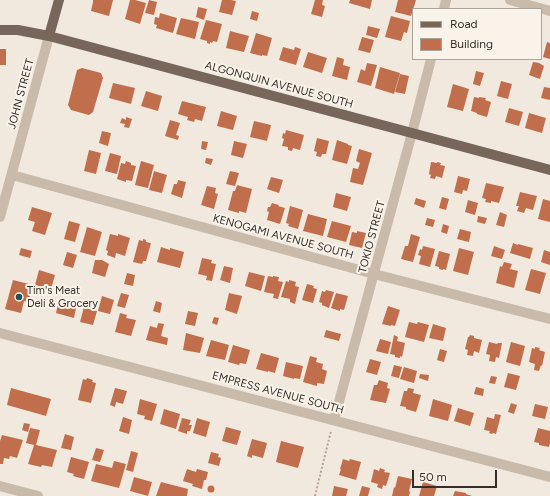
<!DOCTYPE html>
<html>
<head>
<meta charset="utf-8">
<style>
  body { margin:0 }
  #map { position:relative; width:550px; height:496px; overflow:hidden; background:#f1e9de; font-family:Figtree,sans-serif }
  canvas { display:block }
  .legend { position:absolute; left:412px; top:8px; width:130px; height:52px; box-sizing:border-box; background:#f9f3ea; border:1px solid #aba49d; margin:0; padding:5px 7px; list-style:none; font-size:12px; color:#372e29 }
  .legend li { display:flex; align-items:center; gap:8px; height:20px }
  .legend b { width:20px; border:1px solid #aba49d }
  .scale { position:absolute; left:412px; top:470px; width:85px; height:18px; box-sizing:border-box; border:2px solid #372e29; border-top:0; padding-left:5px; font-size:12px; line-height:14px; white-space:nowrap; color:#372e29; -webkit-text-stroke:3px #f9f3ea; paint-order:stroke }
</style>
</head>
<body>
<div id="map">
<canvas width="550" height="496"></canvas>
<ul class="legend">
<li><b style="height:5px;background:#78665b"></b>Road</li>
<li><b style="height:11px;background:#c16e4c"></b>Building</li>
</ul>
<div class="scale">50 m</div>
</div>
<script>
const context = document.querySelector('canvas').getContext('2d');
context.lineJoin = 'round';
function paint(path, color) {
  context.fillStyle = color;
  context.fill(path, 'evenodd');
}
function shape(rows) {
  const path = new Path2D();
  for (const r of rows) {
    if (r.length === 3) {
      path.moveTo(r[0] + r[2], r[1]);
      path.arc(r[0], r[1], r[2], 0, 2 * Math.PI);
      continue;
    }
    path.moveTo(r[0], r[1]);
    for (let i = 2; i < r.length; i += 2) path.lineTo(r[i], r[i + 1]);
  }
  return path;
}
function trace(path, color, width, dash) {
  context.strokeStyle = color;
  context.lineWidth = width;
  context.lineCap = dash ? 'butt' : 'round';
  context.setLineDash(dash || []);
  context.stroke(path);
}
function drawText(font, color, halo, rows, align = 'center') {
  context.font = font + ' Figtree,sans-serif';
  context.lineWidth = 4;
  context.setLineDash([]);
  context.textBaseline = 'middle';
  context.strokeStyle = halo;
  context.fillStyle = color;
  for (const [text, x, y, turn = 0] of rows) {
    context.save();
    context.translate(x, y);
    context.rotate((+turn || 0) * Math.PI / 180);
    context.textAlign = isNaN(turn) ? turn : align;
    if (halo) context.strokeText(text, 0, 0);
    context.fillText(text, 0, 0);
    context.restore();
  }
}
const building = shape([
  [93,0,113,0,109,16,91,11,93,2],
  [130,0,135,0,146,3,140,24,125,19],
  [149,0,157,2,154,15,145,13],
  [222,0,231,0,236,1,232,15,219,12],
  [315,0,323,0,322,5,325,6,322,17,311,14],
  [350,0,372,0,370,9,349,3],
  [398,0,416,0,411,16,395,12],
  [198,7,207,9,204,20,196,17],
  [252,11,259,13,257,21,250,19],
  [160,13,177,18,173,33,156,28,157,25,154,24,155,17,159,18],
  [391,16,410,21,407,33,404,32,401,41,385,37],
  [181,18,199,22,195,39,176,34],
  [206,20,222,24,217,42,213,41,212,43,210,42,210,44,207,43,207,41,200,39],
  [368,26,380,29,377,38,366,35],
  [230,31,249,36,244,52,226,48],
  [256,33,272,38,267,56,262,55,262,56,250,53],
  [362,37,374,40,370,53,358,50],
  [547,42,550,43,550,59,543,57],
  [283,47,294,50,295,47,301,49,296,65,279,60],
  [0,49,6,49,6,65,0,65],
  [308,52,327,58,322,73,303,67],
  [337,57,344,59,343,65,350,67,347,80,332,76],
  [533,62,539,63,544,66,540,79,529,75],
  [367,63,377,65,371,86,357,82,361,69,365,71],
  [380,67,400,73,394,94,375,88],
  [82,68,101,73,103,78,93,112,89,115,71,110,68,105,77,70],
  [476,71,484,73,480,86,473,84],
  [400,74,409,76,405,94,395,92],
  [501,81,512,84,508,99,497,96],
  [113,83,135,88,131,104,109,98],
  [453,84,469,89,463,111,447,107],
  [544,87,550,88,550,100,541,98],
  [146,91,162,96,158,111,141,106],
  [474,97,479,98,479,97,486,98,485,100,491,102,487,117,477,114,477,113,471,111],
  [182,101,206,107,202,121,195,119,194,122,187,120,188,117,178,114],
  [509,108,523,112,519,126,505,122],
  [221,111,237,116,233,130,217,126],
  [529,113,546,118,542,133,525,128],
  [126,117,132,119,129,128,124,127,125,124,120,123,122,118,126,120],
  [170,120,180,123,176,135,179,136,178,140,165,136],
  [254,121,271,125,267,141,250,137],
  [286,130,304,135,300,150,293,148,292,151,288,150,288,147,282,146,284,139,282,138,283,133,285,134],
  [102,131,111,133,108,146,99,143],
  [317,138,329,141,326,154,322,154,321,157,316,156,317,152,314,151],
  [337,140,348,144,348,145,352,146,347,164,332,160],
  [202,141,208,142,206,150,201,149],
  [234,141,247,144,243,158,231,155],
  [359,149,372,153,363,185,350,182,353,168,358,169,360,163,356,161],
  [89,150,101,153,96,174,84,171],
  [110,153,121,156,117,174,105,171],
  [206,158,213,159,211,165,205,163],
  [126,161,131,163,131,165,136,166,132,181,126,180,126,182,117,179,121,163,125,164],
  [141,161,154,165,148,188,135,185],
  [431,162,437,163,437,162,441,163,440,165,445,166,442,178,436,176,435,179,430,178,431,175,429,174],
  [154,171,167,175,162,193,149,190],
  [230,171,239,173,235,186,226,184],
  [458,176,470,179,467,191,463,190,462,194,454,192],
  [271,177,283,180,279,193,267,189],
  [178,180,186,182,182,198,171,194,174,184,177,184],
  [486,183,504,187,499,203,491,201,491,203,485,202,486,199,482,198],
  [237,185,252,189,246,213,239,211,239,213,228,210,233,191,235,191],
  [207,186,216,188,215,193,218,194,214,209,201,205],
  [520,192,537,196,533,210,526,208,524,213,517,211,519,206,516,206],
  [336,193,351,197,347,211,333,207],
  [442,197,449,199,446,210,439,208],
  [416,198,426,201,424,208,414,204],
  [543,199,550,201,550,222,538,219],
  [468,200,478,203,475,215,465,212],
  [272,203,279,205,278,206,285,208,280,224,267,220,269,212,267,211,268,207,270,207],
  [290,206,303,210,298,229,288,226,289,224,286,223],
  [32,207,52,213,45,235,32,231,35,222,28,220],
  [500,212,507,215,504,227,496,225],
  [308,214,327,219,323,236,303,231],
  [478,216,487,218,485,224,477,222],
  [427,218,435,220,433,227,425,225],
  [69,221,80,224,75,242,64,239],
  [332,221,351,226,346,242,327,237],
  [443,224,449,226,447,234,441,232],
  [87,227,102,232,95,256,80,252],
  [460,229,471,232,469,242,457,239],
  [357,231,366,233,362,248,349,245,352,232,357,233],
  [110,234,118,236,118,234,130,238,125,256,116,253,115,258,107,255,108,251,106,250],
  [411,234,420,237,413,262,401,259,405,246,408,246],
  [143,239,146,240,146,242,151,243,146,261,143,261,142,264,133,262,139,240,143,241],
  [513,243,518,245,518,244,533,248,530,259,510,253],
  [423,246,435,249,430,267,419,264,421,256,418,255,420,249,422,250],
  [494,246,505,250,502,259,491,256],
  [161,247,170,250,170,248,184,252,180,268,157,262],
  [21,248,32,251,30,258,19,255],
  [459,248,474,252,468,275,453,271],
  [544,250,550,252,550,265,541,262],
  [439,251,450,254,446,270,443,269,443,270,439,269,439,267,435,266],
  [67,252,77,255,73,268,63,265],
  [202,258,212,260,211,263,216,264,212,281,206,280,207,276,198,274],
  [95,260,102,260,109,264,105,277,92,273],
  [504,262,512,264,510,269,518,271,514,288,496,283,500,266,502,267],
  [224,266,233,268,230,283,220,280],
  [531,269,546,273,540,294,525,290],
  [39,270,55,275,51,289,35,285],
  [249,272,265,276,261,291,245,286],
  [127,273,135,275,133,286,124,284],
  [268,276,273,277,273,276,279,277,278,281,283,282,278,299,273,298,274,294,264,292],
  [13,280,29,284,28,287,31,288,29,292,31,293,28,302,24,301,21,313,5,309],
  [289,280,296,282,295,286,299,287,295,304,290,302,290,299,281,297,286,281,289,282],
  [307,284,314,286,313,288,317,289,313,303,302,300],
  [326,290,334,292,329,308,322,305,322,303,319,302,322,291,325,292],
  [121,293,129,295,125,308,117,306],
  [229,293,242,296,237,314,225,310],
  [336,293,348,296,344,310,340,309,340,311,331,308],
  [102,296,114,300,110,314,98,311],
  [59,299,77,303,74,318,56,313],
  [156,301,162,303,160,313,153,311],
  [85,303,93,306,91,310,97,311,93,325,80,322],
  [388,306,400,310,395,326,391,325,391,326,382,324],
  [188,311,198,313,195,326,185,324],
  [120,313,127,315,126,318,136,320,131,336,115,332],
  [214,317,219,318,217,325,212,323],
  [409,322,417,324,418,322,429,325,424,342,405,337],
  [158,323,164,324,161,336,168,338,167,345,146,340,150,326,157,328],
  [433,324,446,328,443,341,429,338],
  [326,330,341,334,339,341,324,337],
  [186,333,204,338,200,353,183,350],
  [394,335,398,337,397,341,405,343,402,357,400,356,400,358,395,357,395,355,390,354],
  [470,335,474,336,474,338,482,340,479,353,474,351,473,356,467,355,468,350,465,349,468,337,469,337],
  [380,339,391,342,388,354,376,351],
  [211,340,229,345,225,360,206,356],
  [489,342,497,344,498,343,502,343,499,358,496,357,495,362,489,361,490,355,486,354],
  [511,342,525,346,520,366,506,362],
  [233,345,250,350,246,364,240,363,239,365,228,362],
  [535,347,540,348,539,350,545,352,542,366,541,365,539,371,534,370,535,364,529,362,532,348,535,349],
  [440,349,447,351,444,362,437,360],
  [261,353,279,358,275,373,268,371,268,372,256,369],
  [310,356,317,358,316,362,323,364,322,369,327,371,324,384,317,383,317,386,303,382],
  [370,359,381,362,377,375,366,372],
  [286,362,303,366,300,379,294,378,294,379,283,376],
  [394,365,402,367,399,378,391,376],
  [404,367,417,371,414,383,400,379],
  [508,373,520,376,516,390,504,387],
  [420,374,429,375,428,381,419,378],
  [491,376,497,377,495,384,489,383],
  [87,378,93,380,92,382,96,383,91,403,78,400,83,379,86,380],
  [379,380,388,383,387,388,390,389,386,403,370,400,374,385,377,385],
  [476,387,484,389,483,396,474,394],
  [11,388,51,399,46,416,7,405],
  [115,388,127,391,123,404,116,402,115,407,110,405],
  [408,388,414,389,413,393,421,395,416,412,406,409,406,407,400,406,404,391,407,391],
  [140,399,157,404,152,421,144,419,145,416,137,414],
  [433,399,452,405,448,421,429,416],
  [511,403,517,405,514,414,508,412],
  [535,404,548,407,545,419,532,416],
  [458,408,474,413,470,426,454,421],
  [164,409,180,414,176,429,160,424],
  [495,414,501,415,496,434,493,433,492,434,489,433,490,431,484,430,487,417,494,419],
  [123,417,132,420,129,434,119,431],
  [182,418,191,420,189,425,192,425,190,431,187,431,187,434,178,431],
  [197,418,210,422,206,437,193,433],
  [24,423,30,424,28,432,22,430],
  [226,427,241,431,237,445,222,441],
  [30,428,40,430,36,445,57,450,52,467,42,465,41,467,28,464,34,445,26,443],
  [538,428,550,431,550,443,549,447,539,445,539,443,534,442],
  [65,434,74,437,71,450,61,448],
  [2,435,23,440,17,458,10,456,9,459,4,458,3,464,0,464,0,441],
  [252,439,267,443,263,458,252,455,252,458,247,456],
  [281,441,304,447,298,468,276,462],
  [96,448,104,450,100,462,92,460],
  [131,451,138,453,133,472,126,470],
  [211,452,219,454,218,457,221,458,219,466,208,463],
  [71,457,89,462,84,479,73,476,74,474,67,472],
  [343,459,349,461,350,459,361,462,356,480,339,475,341,469,340,469],
  [114,461,126,464,119,488,91,481,96,464,112,468],
  [380,468,385,470,384,472,390,473,386,486,383,485,382,489,377,487,378,484,371,482,374,469,379,471],
  [187,469,196,472,197,469,208,472,206,480,204,480,202,489,192,486,193,484,183,481],
  [398,476,412,479,409,491,410,492,409,496,392,496,394,487,395,488],
  [134,477,152,482,148,496,130,491],
  [161,482,188,489,187,496,156,496],
  [423,482,437,486,434,496,419,496],
  [211,489,3.5],
  [334,486,348,489,346,496,332,496],
  [362,486,370,488,368,496,359,496],
  [455,491,466,493,466,494,472,496,453,496]
]);
const path = shape([
  [315,496,331,431]
]);
const minor = shape([
  [510,0,550,11],
  [444,9,446,0],
  [12,175,374,274,550,319],
  [0,217,49,36],
  [0,333,550,477],
  [334,420,412,133,431,59],
  [0,486,38,496]
]);
const major = shape([
  [0,30,18,30,49,36,550,170],
  [49,36,59,0]
]);
const markers = [
  [19,297,4,"#205157"]
];
const streetNames = [
  ["ALGONQUIN AVENUE SOUTH",279,85,15],
  ["JOHN STREET",21,94,-75],
  ["KENOGAMI AVENUE SOUTH",283,237,15],
  ["TOKIO STREET",372,237,-75],
  ["EMPRESS AVENUE SOUTH",278,393,15]
];
const poiNames = [
  ["Tim's Meat",27,291],
  ["Deli & Grocery",27,304]
];
paint(building, '#c16e4c');
trace(path, '#b5a494', 2, [2, 2]);
trace(minor, '#c9baaa', 10);
trace(major, '#78665b', 10);
for (const [x, y, r, color] of markers) {
  const dot = new Path2D();
  dot.arc(x, y, r, 0, 2 * Math.PI);
  context.fillStyle = color;
  context.fill(dot);
  trace(dot, '#f9f3ea', 1.5);
}
drawText('11px', '#372e29', '#f9f3ea', streetNames);
drawText('11px', '#372e29', '#f9f3ea', poiNames, 'left');
</script>
</body>
</html>
